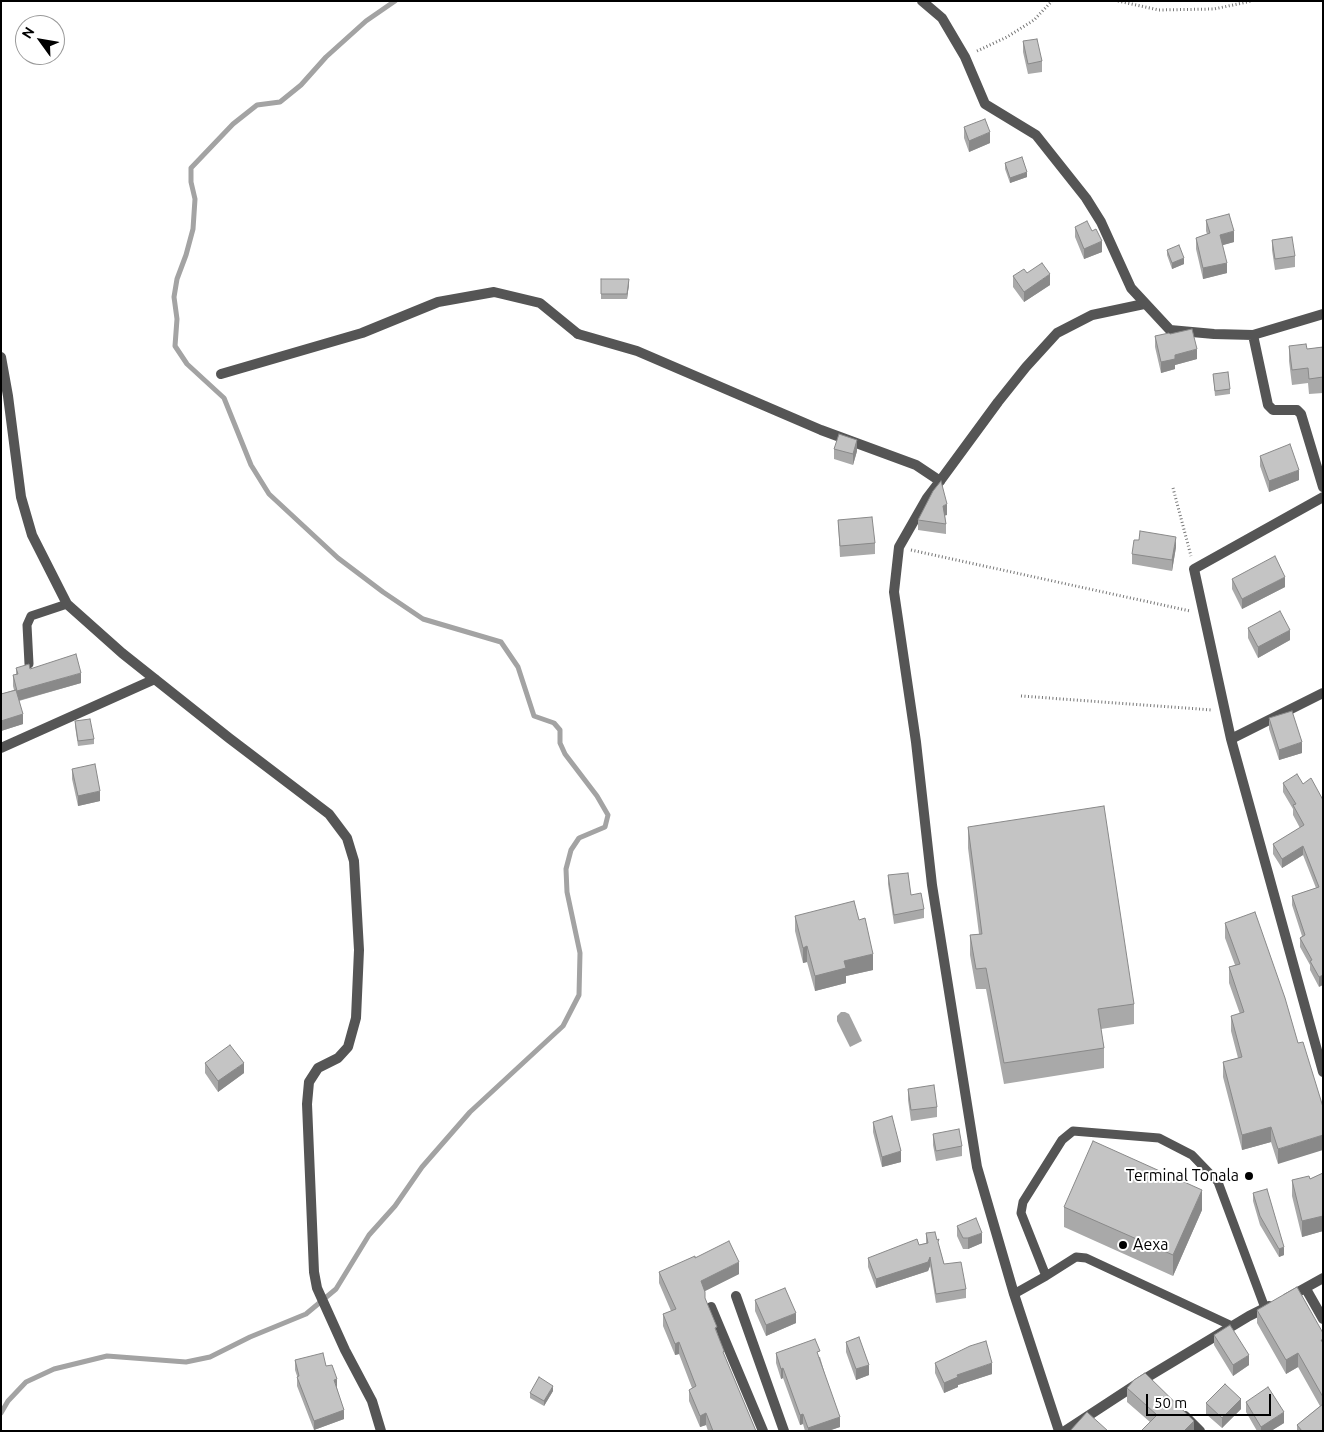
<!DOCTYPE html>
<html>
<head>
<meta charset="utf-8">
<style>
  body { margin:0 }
  #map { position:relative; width:1324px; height:1432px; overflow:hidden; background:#fff; font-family:Ubuntu,sans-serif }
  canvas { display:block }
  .frame { position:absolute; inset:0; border:2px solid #000; pointer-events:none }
  .north { position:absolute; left:15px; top:15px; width:50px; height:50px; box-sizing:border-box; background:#fff; border:1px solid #999; border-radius:50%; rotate:302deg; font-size:14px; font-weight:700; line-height:20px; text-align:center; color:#000 }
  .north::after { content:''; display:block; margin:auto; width:18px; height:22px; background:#000; clip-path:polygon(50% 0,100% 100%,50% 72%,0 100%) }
  .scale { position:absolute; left:1146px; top:1394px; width:125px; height:22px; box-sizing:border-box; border:2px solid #000; border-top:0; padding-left:6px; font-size:15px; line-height:18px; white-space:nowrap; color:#000; -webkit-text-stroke:4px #fff; paint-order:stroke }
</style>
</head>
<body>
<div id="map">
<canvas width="1324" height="1432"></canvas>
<div class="frame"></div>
<div class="north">N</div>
<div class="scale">50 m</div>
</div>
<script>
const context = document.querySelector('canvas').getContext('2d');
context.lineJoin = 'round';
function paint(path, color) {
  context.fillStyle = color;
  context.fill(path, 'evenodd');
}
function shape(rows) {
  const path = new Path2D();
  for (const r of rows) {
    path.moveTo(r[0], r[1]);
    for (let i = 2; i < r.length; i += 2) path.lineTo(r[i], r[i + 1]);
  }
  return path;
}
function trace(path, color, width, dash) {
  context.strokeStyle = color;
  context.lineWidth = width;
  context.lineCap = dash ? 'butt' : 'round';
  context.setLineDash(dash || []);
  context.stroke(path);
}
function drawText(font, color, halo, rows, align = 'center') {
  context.font = font + ' Ubuntu,sans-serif';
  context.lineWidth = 4;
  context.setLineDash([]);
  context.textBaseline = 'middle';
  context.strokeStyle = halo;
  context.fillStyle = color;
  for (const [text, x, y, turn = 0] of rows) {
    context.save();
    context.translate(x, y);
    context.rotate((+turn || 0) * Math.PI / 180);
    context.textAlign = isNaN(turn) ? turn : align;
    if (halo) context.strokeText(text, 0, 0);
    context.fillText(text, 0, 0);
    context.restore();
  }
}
const water = shape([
  [841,1012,845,1012,849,1014,862,1041,850,1047,837,1021,837,1016]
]);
const stream = shape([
  [1,1413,8,1401,26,1382,54,1369,107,1356,186,1362,210,1357,250,1337,306,1314,336,1289,369,1235,395,1206,422,1167,470,1112,563,1026,579,995,580,953,567,892,566,869,571,850,579,838,605,827,608,815,597,796,565,754,560,743,560,730,554,723,534,716,518,667,501,642,423,619,383,592,338,558,269,494,251,465,224,398,187,364,175,346,177,319,174,297,177,279,186,255,193,229,195,199,191,182,191,168,233,124,257,105,280,102,301,85,326,57,366,21,395,1]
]);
const path = shape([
  [1118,1,1159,10,1214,9,1252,1],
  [977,51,1007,37,1034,20,1052,1],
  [1173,488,1191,556],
  [911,550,1190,611],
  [1021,696,1212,710]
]);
const service = shape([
  [29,664,27,625,31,616,67,604],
  [1014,1294,1046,1276],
  [1232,1326,1086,1258,1076,1257,1046,1276,1021,1213,1023,1202,1062,1140,1073,1131,1159,1138,1192,1155,1218,1182,1265,1308]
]);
const pedestrian = shape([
  [221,374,362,333,438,302,494,292,540,303,578,334],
  [940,481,998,402,1026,367,1057,333,1092,315,1144,304]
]);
const minor = shape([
  [922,1,942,18,965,57,985,104,1036,135,1086,198,1101,222,1131,288,1170,330,1214,334,1253,335,1323,314],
  [578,334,637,351,821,430,916,465,940,481,927,498,899,547,894,592,916,742,932,885,977,1167,1014,1294,1059,1431],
  [1253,335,1268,405,1273,410,1297,410,1301,414,1323,487],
  [1,357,8,396,21,497,32,535,67,604,122,653,229,738,329,814,347,838,354,861,359,950,356,1018,348,1047,338,1058,318,1068,309,1082,307,1104,314,1272,317,1288,345,1350,372,1401,381,1431],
  [1323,497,1194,569,1231,739,1323,1072],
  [1231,739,1323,693],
  [1,748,155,679],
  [1306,1289,1323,1319],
  [736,1296,784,1431],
  [1287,1298,1323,1278],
  [711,1307,763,1431],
  [1185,1416,1200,1431],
  [1065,1431,1146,1378,1249,1316,1269,1306]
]);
const wall = shape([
  [1023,41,1042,61,1042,72,1028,74,1023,52],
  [964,127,990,143,969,152,964,138],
  [1005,163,1027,177,1010,183,1005,169],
  [1206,220,1234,242,1222,245,1227,273,1203,279,1196,249,1196,238,1207,234,1206,231],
  [1075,227,1102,252,1084,259,1075,237],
  [1272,240,1295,256,1295,267,1275,270,1272,250],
  [1167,250,1184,264,1172,269,1167,255],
  [1027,273,1050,285,1024,302,1013,287,1013,276],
  [601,279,629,284,627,299,601,299],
  [1170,334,1197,359,1175,365,1175,369,1161,373,1155,347,1155,336],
  [1289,346,1307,349,1323,347,1323,393,1309,394,1308,383,1292,385,1289,361],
  [1213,374,1230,389,1230,394,1215,396],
  [834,449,857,451,853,465,834,459],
  [1260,456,1299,480,1269,492,1260,466],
  [945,515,946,524,946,534,918,530,918,520,947,515],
  [838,520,875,543,875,554,840,557],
  [1176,547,1172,571,1132,564,1132,554],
  [1232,579,1285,587,1242,609,1232,589],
  [1248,628,1290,640,1258,658,1248,638],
  [16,668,30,669,81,683,19,701,23,724,1,731,1,694,14,690,13,686,13,675,16,675],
  [1269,718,1302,753,1279,760,1269,729],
  [75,721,94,739,94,744,78,746,75,726],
  [72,769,100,801,78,806,72,779],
  [1283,783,1303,784,1323,800,1319,987,1310,970,1310,965,1300,947,1300,938,1302,936,1292,905,1292,896,1316,888,1303,855,1282,868,1273,854,1273,844,1300,828,1293,815,1293,809,1283,792],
  [968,827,1134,1004,1134,1024,1101,1029,1104,1048,1104,1068,1004,1084,986,989,976,989,970,955,970,935,979,934,968,848],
  [888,875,911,895,924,909,924,918,894,924,888,884],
  [795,916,859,920,873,970,846,976,846,983,815,991,807,962,803,963,795,931],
  [1225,923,1285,998,1278,1164,1271,1142,1242,1150,1223,1077,1223,1062,1238,1058,1231,1031,1231,1016,1240,1014,1229,983,1229,967,1235,965,1225,938],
  [205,1063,244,1073,218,1092,205,1073],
  [908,1089,937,1107,937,1117,911,1121,908,1100],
  [873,1122,901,1162,882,1167,873,1132],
  [933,1134,962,1146,962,1156,936,1161,933,1145],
  [1323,1173,1323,1231,1302,1237,1292,1196,1292,1180,1310,1179],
  [1253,1193,1284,1255,1279,1257,1260,1225,1253,1201],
  [1064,1207,1202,1210,1173,1276,1064,1227],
  [957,1226,982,1243,968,1249,963,1249,957,1236],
  [926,1233,939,1246,944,1264,966,1289,966,1298,936,1303,930,1266,928,1271,876,1288,868,1267,868,1258,926,1243],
  [695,1258,739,1274,705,1291,705,1299,717,1332,724,1356,756,1431,708,1431,706,1425,700,1427,689,1401,689,1390,692,1388,679,1354,675,1355,663,1326,663,1314,671,1311,659,1283,659,1272],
  [755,1300,796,1323,766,1336,755,1311],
  [1257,1310,1323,1333,1323,1431,1297,1431,1297,1425,1320,1406,1298,1367,1286,1374,1257,1323],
  [1214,1335,1249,1365,1233,1376,1214,1345],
  [846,1342,869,1375,856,1380,846,1352],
  [776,1353,820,1357,840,1427,828,1431,805,1431,803,1424,800,1425,783,1378,781,1379,776,1363],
  [295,1360,326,1366,337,1388,344,1419,314,1430,297,1386,297,1376,295,1370],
  [935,1363,992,1374,958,1385,958,1387,944,1393,935,1373],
  [1127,1388,1194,1431,1150,1422,1127,1402],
  [553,1391,544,1406,530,1398,530,1393],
  [1246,1402,1284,1423,1271,1431,1257,1431,1246,1412],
  [1206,1403,1241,1409,1222,1428,1206,1414]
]);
const shadedWall = shape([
  [990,132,990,143,969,152,969,141],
  [1027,172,1027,177,1010,183,1010,178],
  [1234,231,1234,242,1220,246,1220,235],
  [1102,241,1102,252,1084,259,1084,249],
  [1184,258,1184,264,1172,269,1172,263],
  [1227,263,1227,273,1203,279,1203,268],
  [1050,274,1050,285,1024,302,1024,292],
  [629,279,629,284,627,299,627,294],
  [1197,349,1197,359,1175,365,1175,369,1161,373,1161,362,1175,355],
  [857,440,857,451,853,465,853,454],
  [1299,470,1299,480,1269,492,1269,481],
  [947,504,947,515,943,516,943,506],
  [1176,537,1176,547,1172,571,1172,560],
  [1285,577,1285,587,1242,609,1242,599],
  [1290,630,1290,640,1258,658,1258,647],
  [81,673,81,683,17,701,17,691],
  [23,714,23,724,1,731,1,721],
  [1302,742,1302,753,1279,760,1279,750],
  [100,791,100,801,78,806,78,796],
  [1303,846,1303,855,1282,868,1282,859],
  [807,946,807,962,803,963,803,948],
  [873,954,873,970,846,976,846,983,815,991,815,976,844,961],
  [1323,975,1323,985,1319,987,1319,977],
  [244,1063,244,1073,218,1092,218,1081],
  [1271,1127,1271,1142,1242,1150,1242,1135],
  [1323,1135,1323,1150,1278,1164,1278,1149],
  [901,1151,901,1162,882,1167,882,1157],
  [1202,1190,1202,1210,1173,1276,1173,1255],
  [1323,1216,1323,1231,1302,1237,1302,1221],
  [982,1233,982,1243,968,1249,968,1238],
  [1284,1247,1284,1255,1279,1257,1279,1249],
  [930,1257,930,1266,928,1271,876,1288,876,1279],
  [739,1262,739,1274,701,1293,701,1281],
  [796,1313,796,1323,766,1336,766,1325],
  [679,1342,679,1354,675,1355,675,1344],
  [1298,1353,1298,1367,1286,1374,1286,1360],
  [1249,1355,1249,1365,1233,1376,1233,1365],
  [992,1363,992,1374,958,1385,958,1387,944,1393,944,1383,957,1375],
  [869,1365,869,1375,856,1380,856,1369],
  [783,1368,783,1378,781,1379,781,1369],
  [337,1379,337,1389,334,1380],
  [553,1386,553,1391,544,1406,544,1401],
  [1241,1399,1241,1409,1222,1428,1222,1418],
  [344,1410,344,1419,314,1430,314,1421],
  [1284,1412,1284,1423,1271,1431,1261,1431,1261,1427],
  [706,1413,706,1425,700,1427,700,1416],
  [803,1414,803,1424,800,1425,800,1415],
  [840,1417,840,1427,828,1431,808,1431,808,1428],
  [1194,1421,1194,1431,1184,1431]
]);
const building = shape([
  [1037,39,1042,61,1028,64,1023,41,1037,39],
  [985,119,990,132,969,141,964,127,985,119],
  [1022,157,1027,172,1010,178,1005,163,1022,157],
  [1229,214,1234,231,1220,235,1227,263,1203,268,1196,238,1210,233,1206,220,1229,214],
  [1087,221,1092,231,1096,229,1102,241,1084,249,1075,227,1087,221],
  [1292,237,1295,256,1275,259,1272,240,1292,237],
  [1179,245,1184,258,1172,263,1167,250,1179,245],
  [1042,263,1050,274,1024,292,1013,276,1024,269,1027,273,1042,263],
  [601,279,629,279,627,294,601,294,601,279],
  [1192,329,1197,349,1175,355,1175,359,1161,362,1155,336,1169,333,1170,334,1192,329],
  [1306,344,1307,349,1323,347,1323,377,1309,379,1308,368,1292,370,1289,346,1306,344],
  [1228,372,1230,389,1215,391,1213,374,1228,372],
  [839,434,857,440,853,454,834,449,839,434],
  [1290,444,1299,470,1269,481,1260,456,1290,444],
  [941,481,947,504,943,506,946,524,918,520,933,491,941,481],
  [872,517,875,543,840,546,838,520,872,517],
  [1140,531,1176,537,1172,560,1132,554,1134,540,1139,540,1140,531],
  [1275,556,1285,577,1242,599,1232,579,1275,556],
  [1280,611,1290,630,1258,647,1248,628,1280,611],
  [76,654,81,673,17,691,13,675,18,674,16,668,29,664,30,669,76,654],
  [16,690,23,714,1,721,1,694,16,690],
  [1292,711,1302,742,1279,750,1269,718,1292,711],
  [90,719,94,739,78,741,75,721,90,719],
  [95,764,100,791,78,796,72,769,95,764],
  [1297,774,1303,784,1311,778,1323,800,1323,975,1319,977,1310,961,1312,960,1300,938,1305,935,1292,896,1319,887,1303,846,1282,859,1273,844,1304,825,1293,805,1296,804,1283,783,1297,774],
  [1104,806,1134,1004,1098,1009,1104,1048,1004,1063,986,968,976,969,970,935,982,934,968,827,1104,806],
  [908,873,911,895,921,893,924,909,894,915,888,875,908,873],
  [854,901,859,920,865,918,873,954,844,961,846,968,815,976,807,946,803,948,795,916,854,901],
  [1255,912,1285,998,1298,1043,1303,1042,1323,1107,1323,1135,1278,1149,1271,1127,1242,1135,1223,1062,1242,1057,1231,1016,1244,1012,1229,967,1240,964,1225,923,1255,912],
  [230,1045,244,1063,218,1081,205,1063,230,1045],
  [934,1085,937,1107,911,1110,908,1089,934,1085],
  [892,1116,901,1151,882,1157,873,1122,892,1116],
  [959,1129,962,1146,936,1151,933,1134,959,1129],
  [1093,1141,1202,1190,1173,1255,1064,1207,1093,1141],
  [1323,1173,1323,1216,1302,1221,1292,1180,1309,1176,1310,1179,1323,1173],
  [1267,1189,1284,1247,1279,1249,1260,1216,1253,1193,1267,1189],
  [976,1218,982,1233,968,1238,963,1238,957,1226,976,1218],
  [935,1232,937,1240,939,1239,938,1242,944,1264,961,1262,966,1289,936,1294,930,1257,928,1262,876,1279,868,1258,917,1239,919,1245,928,1243,926,1233,935,1232],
  [729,1241,739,1262,701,1281,705,1292,705,1298,717,1327,715,1328,724,1351,723,1352,756,1431,713,1431,706,1413,700,1416,689,1390,696,1386,679,1342,675,1344,663,1314,676,1309,659,1272,695,1256,695,1258,729,1241],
  [1297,1287,1323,1333,1323,1340,1321,1340,1323,1343,1323,1397,1298,1353,1286,1360,1257,1310,1297,1287],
  [785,1288,796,1313,766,1325,755,1300,785,1288],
  [1230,1325,1249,1355,1233,1365,1214,1335,1230,1325],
  [859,1337,869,1365,856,1369,846,1342,859,1337],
  [815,1339,820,1351,817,1352,840,1417,808,1428,803,1414,800,1415,783,1368,781,1369,776,1353,815,1339],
  [986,1341,992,1363,957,1375,958,1377,944,1383,935,1363,970,1346,986,1341],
  [323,1353,326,1366,332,1365,337,1379,334,1380,344,1410,314,1421,297,1377,299,1376,295,1360,323,1353],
  [1145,1373,1194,1421,1184,1431,1141,1431,1157,1415,1127,1388,1134,1380,1145,1373],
  [539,1377,553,1386,544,1401,530,1393,539,1377],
  [1225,1384,1241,1399,1222,1418,1206,1403,1225,1384],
  [1268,1387,1284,1412,1261,1427,1246,1402,1268,1387],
  [1323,1404,1323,1431,1302,1431,1297,1425,1323,1404],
  [1087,1412,1108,1431,1070,1431,1087,1412]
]);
const markers = [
  [1249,1176,5,"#000"],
  [1123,1245,5,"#000"]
];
const poiNames = [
  ["Terminal Tonala",1239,1176],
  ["Aexa",1133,1245,"left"]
];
paint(water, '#a3a3a3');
trace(stream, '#a3a3a3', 5);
trace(path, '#777', 3, [1, 2.5]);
trace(service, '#555', 9);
trace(pedestrian, '#555', 10);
trace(minor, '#555', 10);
paint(wall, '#a9a9a9');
paint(shadedWall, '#898989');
paint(building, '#c4c4c4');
trace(building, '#898989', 1);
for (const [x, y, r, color] of markers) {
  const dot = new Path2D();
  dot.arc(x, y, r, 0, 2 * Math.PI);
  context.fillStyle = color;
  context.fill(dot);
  trace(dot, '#fff', 2);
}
drawText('16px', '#000', '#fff', poiNames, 'right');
</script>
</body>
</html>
